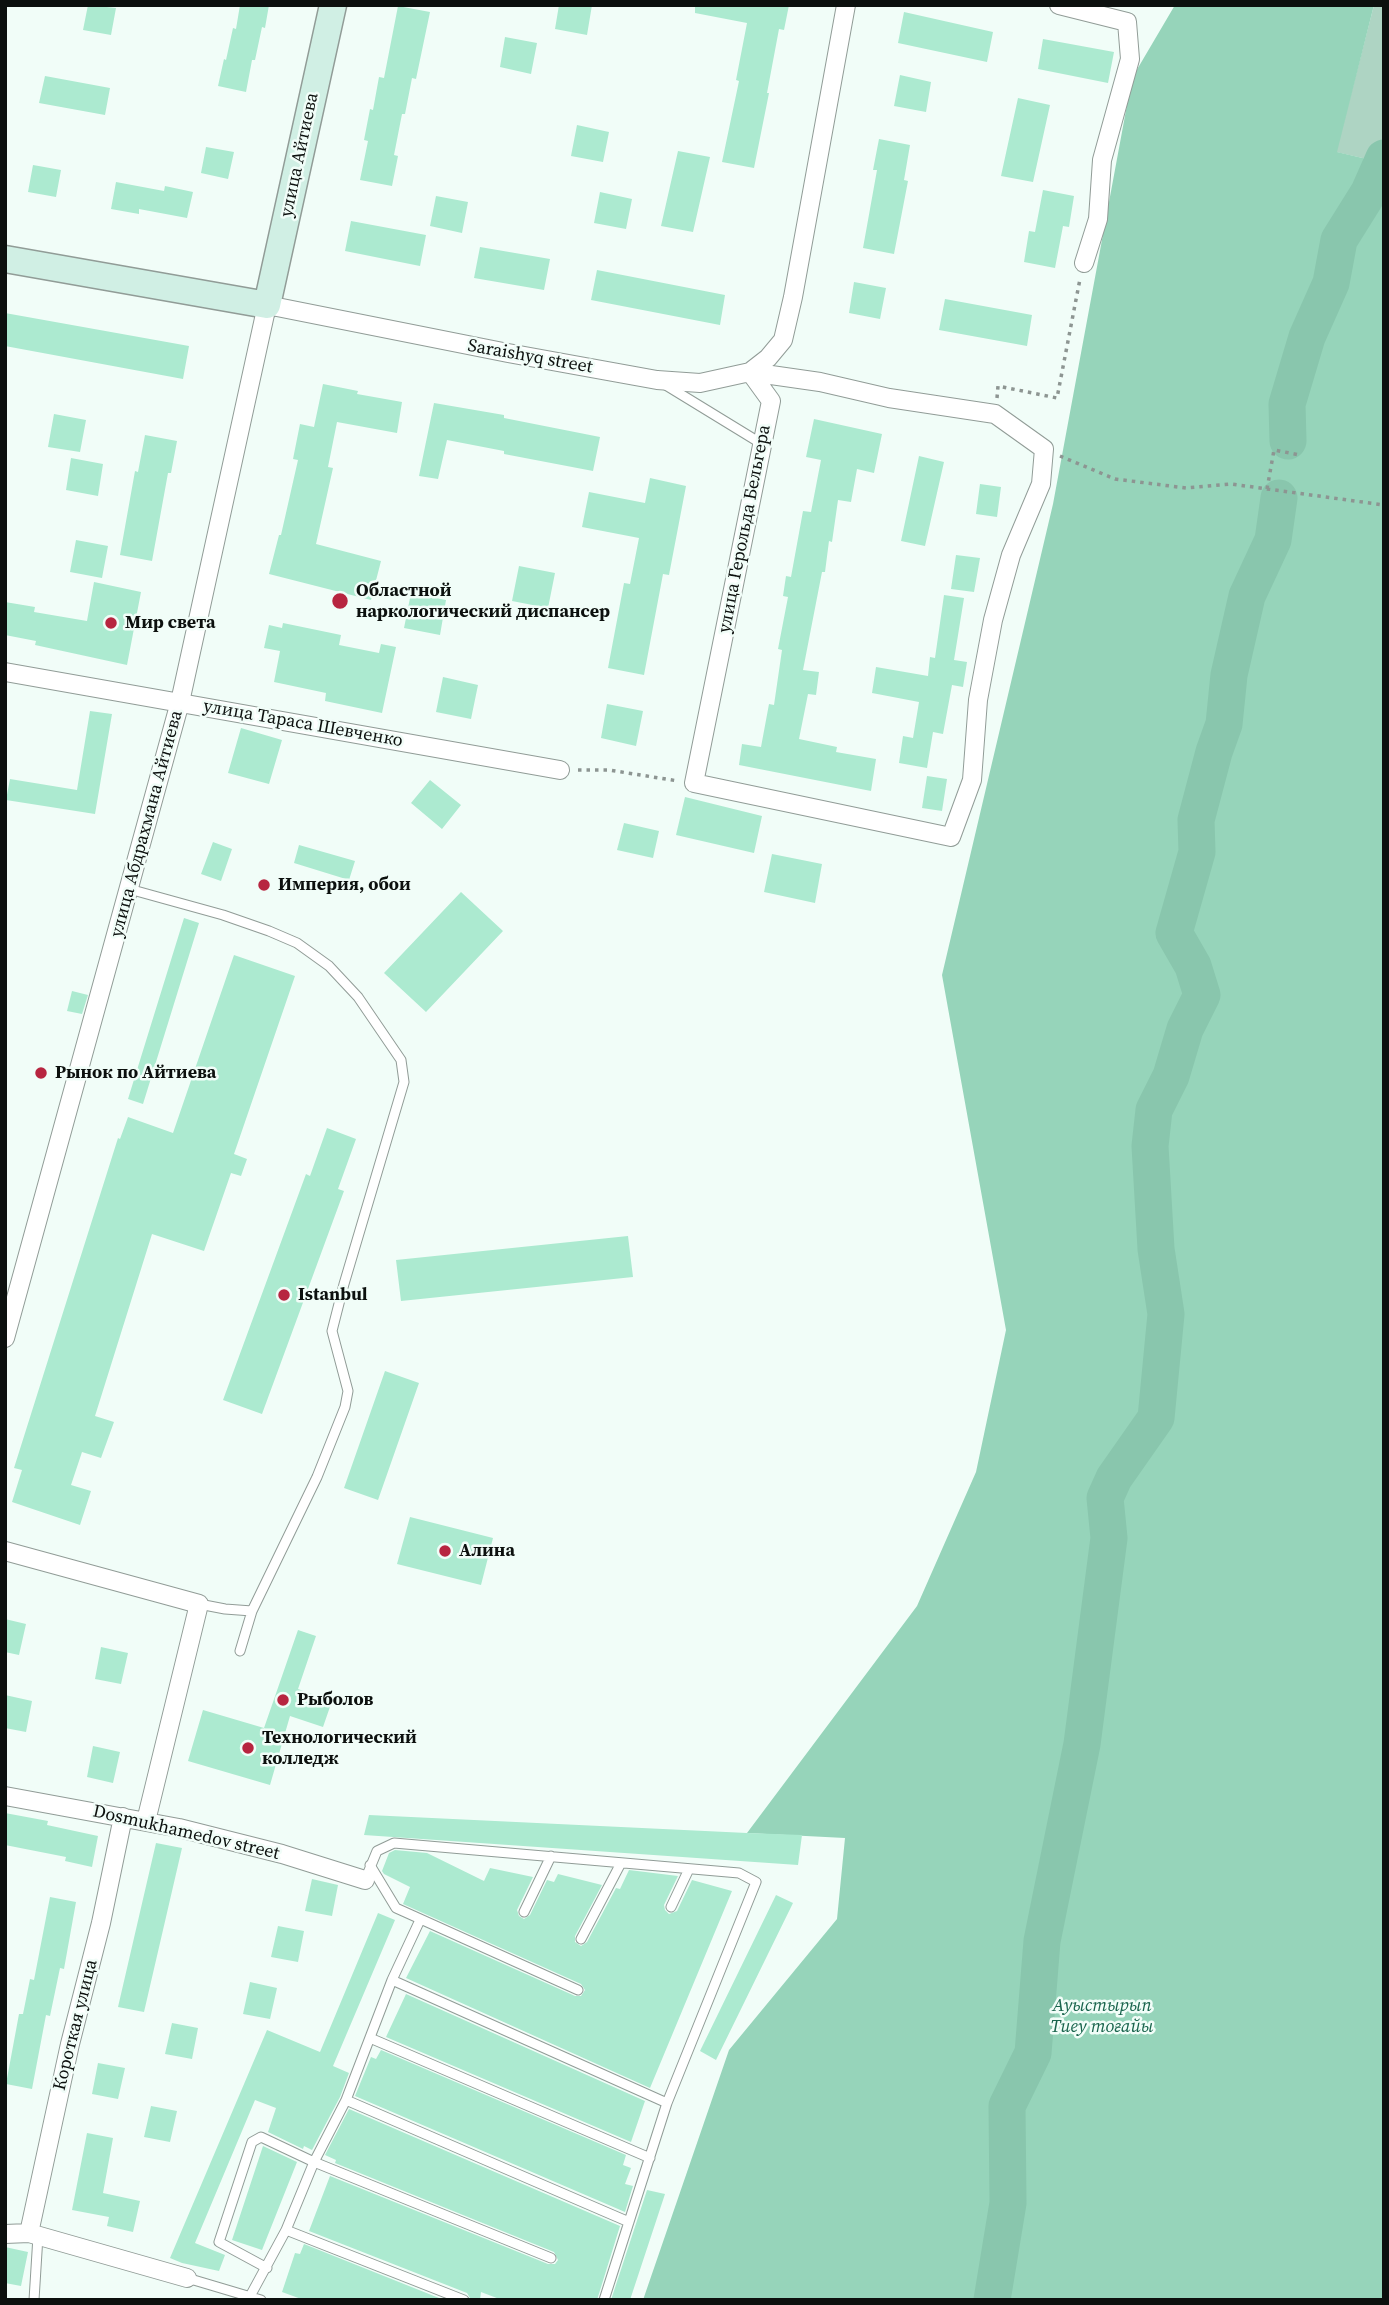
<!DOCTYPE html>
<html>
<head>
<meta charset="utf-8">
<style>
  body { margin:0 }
  #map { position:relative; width:1389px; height:2305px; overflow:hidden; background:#f1fdf8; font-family:"Source Serif 4",serif }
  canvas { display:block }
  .frame { position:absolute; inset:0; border:7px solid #0c100e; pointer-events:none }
</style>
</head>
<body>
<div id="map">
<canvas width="1389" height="2305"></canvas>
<div class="frame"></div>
</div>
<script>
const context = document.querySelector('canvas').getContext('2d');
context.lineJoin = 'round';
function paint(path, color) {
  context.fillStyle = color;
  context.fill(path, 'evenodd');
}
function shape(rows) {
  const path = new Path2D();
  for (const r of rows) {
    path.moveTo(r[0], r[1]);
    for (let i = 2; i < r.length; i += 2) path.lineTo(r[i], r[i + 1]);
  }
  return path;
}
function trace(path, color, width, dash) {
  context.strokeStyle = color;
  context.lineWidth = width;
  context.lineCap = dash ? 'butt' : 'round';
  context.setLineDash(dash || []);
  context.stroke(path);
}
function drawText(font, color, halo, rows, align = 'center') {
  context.font = font + ' "Source Serif 4",serif';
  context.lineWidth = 5;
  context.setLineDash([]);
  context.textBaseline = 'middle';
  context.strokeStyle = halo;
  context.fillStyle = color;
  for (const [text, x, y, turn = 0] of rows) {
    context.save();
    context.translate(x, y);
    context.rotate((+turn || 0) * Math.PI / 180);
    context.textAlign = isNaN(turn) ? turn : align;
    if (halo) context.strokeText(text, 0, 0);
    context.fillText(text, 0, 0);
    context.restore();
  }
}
const green = shape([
  [1374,5,1384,5,1384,163,1336,152]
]);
const forest = shape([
  [1175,5,1374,5,1337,152,1384,163,1384,2300,643,2300,729,2050,837,1919,845,1838,747,1833,917,1606,976,1472,1006,1330,942,975,1053,504,1132,78]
]);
const river = shape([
  [1288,441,1287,404,1307,337,1331,283,1339,240,1369,192,1384,158],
  [992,2300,1008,2203,1007,2106,1033,2053,1042,1941,1082,1744,1109,1538,1105,1498,1114,1478,1156,1418,1166,1314,1156,1249,1150,1146,1154,1110,1171,1076,1185,1029,1202,995,1193,966,1174,933,1197,852,1196,820,1214,752,1224,724,1229,675,1247,596,1273,540,1279,498]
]);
const building = shape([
  [88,5,116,8,111,35,83,30],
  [240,5,269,5,265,28,262,27,255,60,252,60,246,92,218,86,224,59,226,60,233,28,236,29],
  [559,5,592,5,587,35,555,29],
  [695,5,789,5,784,30,779,29,767,93,769,93,754,168,722,162,739,81,736,80,747,23,695,13],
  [398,6,430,12,416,79,412,78,405,114,402,114,394,155,398,156,392,186,360,180,368,141,364,140,370,109,373,110,379,77,384,78],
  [904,12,993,32,987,62,898,43],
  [505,37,537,43,531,74,500,67],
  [1043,39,1114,52,1108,83,1038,69],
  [900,75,931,82,926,112,894,106],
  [45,76,110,88,105,115,39,103],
  [1018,98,1050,105,1033,182,1001,176],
  [577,125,609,132,603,162,571,156],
  [879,139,910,145,904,180,908,181,894,254,863,248,877,170,873,170],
  [206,147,234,152,228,179,201,173],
  [678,151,710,157,693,232,661,226],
  [33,165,61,170,56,197,28,192],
  [116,182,164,191,165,186,193,192,187,218,139,209,139,214,111,209],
  [1043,190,1074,196,1069,227,1063,226,1055,268,1024,262,1029,231,1035,232],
  [600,192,632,199,626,229,594,223],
  [436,196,468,202,462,233,430,226],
  [351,221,426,235,420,266,345,251],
  [480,247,550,259,544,290,474,278],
  [597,270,725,295,720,325,591,300],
  [854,282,886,288,880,319,849,313],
  [945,299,1032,315,1027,346,939,330],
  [5,313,189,346,183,379,5,346],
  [323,384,358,391,357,394,402,402,397,433,337,422,328,467,333,468,316,544,381,561,371,600,269,574,279,535,281,535,298,460,293,459,300,424,314,427],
  [434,403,504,415,504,418,600,437,593,471,504,454,504,451,447,440,438,479,419,476],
  [54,414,86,420,80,452,48,447],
  [814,419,882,434,874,473,857,469,851,502,838,500,832,542,829,541,825,572,822,572,803,670,819,672,816,695,808,694,799,739,837,747,836,752,876,759,871,791,739,765,742,744,761,747,769,704,774,705,782,650,778,649,788,597,783,596,786,576,791,577,803,511,811,512,821,460,806,457],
  [145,435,177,441,171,473,168,473,152,561,120,555,135,471,138,472],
  [919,456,944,462,925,546,901,541],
  [71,458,103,464,98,496,66,490],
  [650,478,686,486,669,575,663,574,644,675,608,668,624,583,630,584,639,538,582,527,589,492,645,503],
  [980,484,1001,487,997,517,976,514],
  [76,540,108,546,102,578,70,572],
  [956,555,980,558,974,592,951,589],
  [519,566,555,573,548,608,512,601],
  [94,582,141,592,127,665,35,645,36,641,5,635,5,602,35,607,34,612,87,621],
  [411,593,446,600,440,635,404,628],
  [944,595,964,598,954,660,967,662,963,687,952,685,943,734,933,732,927,768,899,763,903,736,913,738,919,702,872,693,876,667,928,676,930,657,935,658],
  [283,623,341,635,339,645,379,653,381,644,396,647,382,713,325,701,326,693,274,682,280,651,264,648,269,625,282,628],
  [443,677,478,685,471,719,436,712],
  [607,704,643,711,636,746,601,738],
  [90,711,112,714,95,814,6,800,10,779,77,790],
  [241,728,282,740,269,784,228,773],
  [927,776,947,779,942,811,922,808],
  [430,780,461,805,442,829,411,803],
  [685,797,762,816,754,853,676,835],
  [624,823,659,831,653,858,617,850],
  [213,842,232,849,221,881,201,874],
  [299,845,355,861,349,880,294,863],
  [772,854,822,864,815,903,764,892],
  [461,892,503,931,426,1012,384,973],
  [184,918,199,923,143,1104,128,1099],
  [234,955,295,976,234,1154,247,1159,241,1176,231,1173,204,1251,152,1234,95,1416,114,1422,101,1458,82,1452,71,1485,91,1491,80,1525,12,1502,22,1470,14,1468,118,1138,120,1139,128,1117,173,1133],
  [72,991,88,995,82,1014,67,1011],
  [327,1128,356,1139,338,1189,344,1191,262,1414,223,1400,306,1174,310,1176],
  [628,1236,633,1277,401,1301,396,1260],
  [385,1371,419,1383,378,1500,344,1488],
  [410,1517,493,1538,481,1585,397,1564],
  [5,1619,26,1624,19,1655,5,1652],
  [298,1630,316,1636,298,1689,332,1701,323,1727,290,1716,270,1785,188,1761,203,1710,264,1728],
  [101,1647,128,1653,121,1684,95,1679],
  [5,1695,32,1701,26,1732,5,1728],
  [93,1746,120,1752,113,1783,87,1777],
  [5,1813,48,1821,47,1825,98,1836,92,1867,65,1861,66,1857,5,1845],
  [369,1815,747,1833,802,1835,798,1865,364,1835],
  [156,1843,182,1848,144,2012,118,2007],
  [395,1850,427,1853,484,1881,490,1868,533,1877,517,1910,519,1916,524,1919,530,1915,547,1880,554,1882,558,1874,602,1885,575,1936,575,1942,581,1946,587,1942,616,1888,620,1889,629,1870,678,1876,664,1905,665,1910,669,1914,677,1911,692,1880,732,1891,650,2088,406,1978,430,1931,575,1996,581,1996,585,1990,581,1984,403,1904,410,1887,384,1874,382,1871,389,1853],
  [312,1879,338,1885,332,1916,305,1911],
  [776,1895,793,1903,716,2060,700,2051],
  [50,1897,76,1902,64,1969,60,1968,50,2016,46,2015,32,2089,6,2084,19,2014,23,2014,30,1979,34,1980],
  [378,1913,395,1920,333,2066,349,2073,340,2097,312,2150,304,2146,303,2149,268,2132,276,2108,255,2100,195,2243,225,2255,219,2271,182,2263,170,2258,267,2030,320,2052],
  [278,1926,304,1931,298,1962,271,1957],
  [250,1982,277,1988,270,2019,243,2014],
  [406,1994,645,2101,631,2142,386,2037],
  [172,2023,198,2028,192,2059,165,2054],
  [381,2050,626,2155,623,2165,631,2168,625,2184,633,2186,625,2212,355,2096,371,2057,376,2059],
  [98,2063,125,2068,118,2099,92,2094],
  [151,2106,177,2111,170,2142,144,2137],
  [349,2109,620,2226,597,2300,502,2300,481,2292,480,2300,471,2300,467,2293,309,2231,330,2176,548,2264,555,2264,558,2260,554,2252,335,2163,336,2160,325,2155],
  [87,2133,113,2138,103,2193,140,2201,133,2232,107,2226,109,2217,72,2210],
  [263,2146,297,2162,262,2250,232,2240],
  [647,2190,665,2194,630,2300,611,2300],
  [304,2244,444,2300,304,2300,282,2292,295,2253,300,2254],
  [5,2247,28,2252,21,2286,5,2283]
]);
const path = shape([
  [997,398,998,386,1057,398,1080,279],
  [1060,456,1115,479,1186,488,1231,484,1384,505],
  [1267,489,1274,450,1300,455],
  [578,770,609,770,678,781]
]);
const lane = shape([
  [664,384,762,444],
  [129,889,223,915,269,931,297,943,329,966,358,997,401,1060,404,1082,344,1284,332,1331,348,1391,345,1407,317,1477,252,1611,240,1651],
  [199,1604,225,1609,252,1611],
  [370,1865,396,1908,578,1990],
  [365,1880,377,1851,394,1843,739,1873,756,1882,667,2103,604,2300],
  [671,1907,689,1869],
  [524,1912,551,1856],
  [581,1939,621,1863],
  [392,1980,667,2103],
  [370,2038,650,2158],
  [346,2100,629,2222],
  [286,2230,464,2300],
  [267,2268,219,2242,252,2142,261,2137,314,2162,551,2258],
  [187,2278,261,2300],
  [34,2300,38,2236],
  [248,2300,286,2230,314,2162,346,2100,392,1980,420,1920]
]);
const street = shape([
  [1059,5,1127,22,1130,59,1102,160,1098,219,1084,263],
  [750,372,768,358,783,340,793,297,846,5],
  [5,672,560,770],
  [5,1338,180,702,267,305,508,353,657,380,700,383,750,372,820,382,889,398,995,414,1044,449,1041,484,1011,555,993,620,978,700,972,780,951,837,694,783,771,401,750,372],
  [5,1551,199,1604,146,1821],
  [5,1796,179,1828,282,1854,365,1880],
  [29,2233,70,2044,101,1923,123,1817],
  [5,2234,29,2233,187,2278]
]);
const secondary = shape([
  [5,259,267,305,333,5]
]);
const markers = [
  [340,601,9,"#b72540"],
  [111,623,7,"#b72540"],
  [264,885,7,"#b72540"],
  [41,1073,7,"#b72540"],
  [284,1295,7,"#b72540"],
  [445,1551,7,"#b72540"],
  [283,1700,7,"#b72540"],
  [248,1748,7,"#b72540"]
];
const streetNames = [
  ["улица Айтиева",300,155,-78],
  ["Saraishyq street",530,357,10],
  ["улица Герольда Бельгера",745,529,-79],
  ["улица Тараса Шевченко",303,724,10],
  ["улица Абдрахмана Айтиева",147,824,-75],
  ["Dosmukhamedov street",186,1833,13],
  ["Короткая улица",76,2025,-76]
];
const poiNames = [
  ["Областной",356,591],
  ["наркологический диспансер",356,612],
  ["Мир света",125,623],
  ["Империя, обои",278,885],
  ["Рынок по Айтиева",55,1073],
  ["Istanbul",298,1295],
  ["Алина",459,1551],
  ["Рыболов",297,1700],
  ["Технологический",262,1738],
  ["колледж",262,1759]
];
const parkNames = [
  ["Ауыстырып",1102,2006],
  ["Тиеу тоғайы",1102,2027]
];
paint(green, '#aed4c3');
paint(forest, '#96d4ba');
trace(river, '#89c6ad', 37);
paint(building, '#acead0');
trace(lane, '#919c97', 11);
trace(street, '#919c97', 20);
trace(secondary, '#919c97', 29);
trace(path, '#8d9592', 3.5, [3.5, 5]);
trace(lane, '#fff', 9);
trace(street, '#fff', 18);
trace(secondary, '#d0efe4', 26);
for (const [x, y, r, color] of markers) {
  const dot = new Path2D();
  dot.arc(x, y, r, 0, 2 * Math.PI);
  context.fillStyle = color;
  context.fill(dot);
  trace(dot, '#f1fdf8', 2.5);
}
drawText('18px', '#0c100e', '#f1fdf8', streetNames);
drawText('bold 18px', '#0c100e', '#f1fdf8', poiNames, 'left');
drawText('italic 18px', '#18644c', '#f1fdf8', parkNames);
</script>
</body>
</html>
